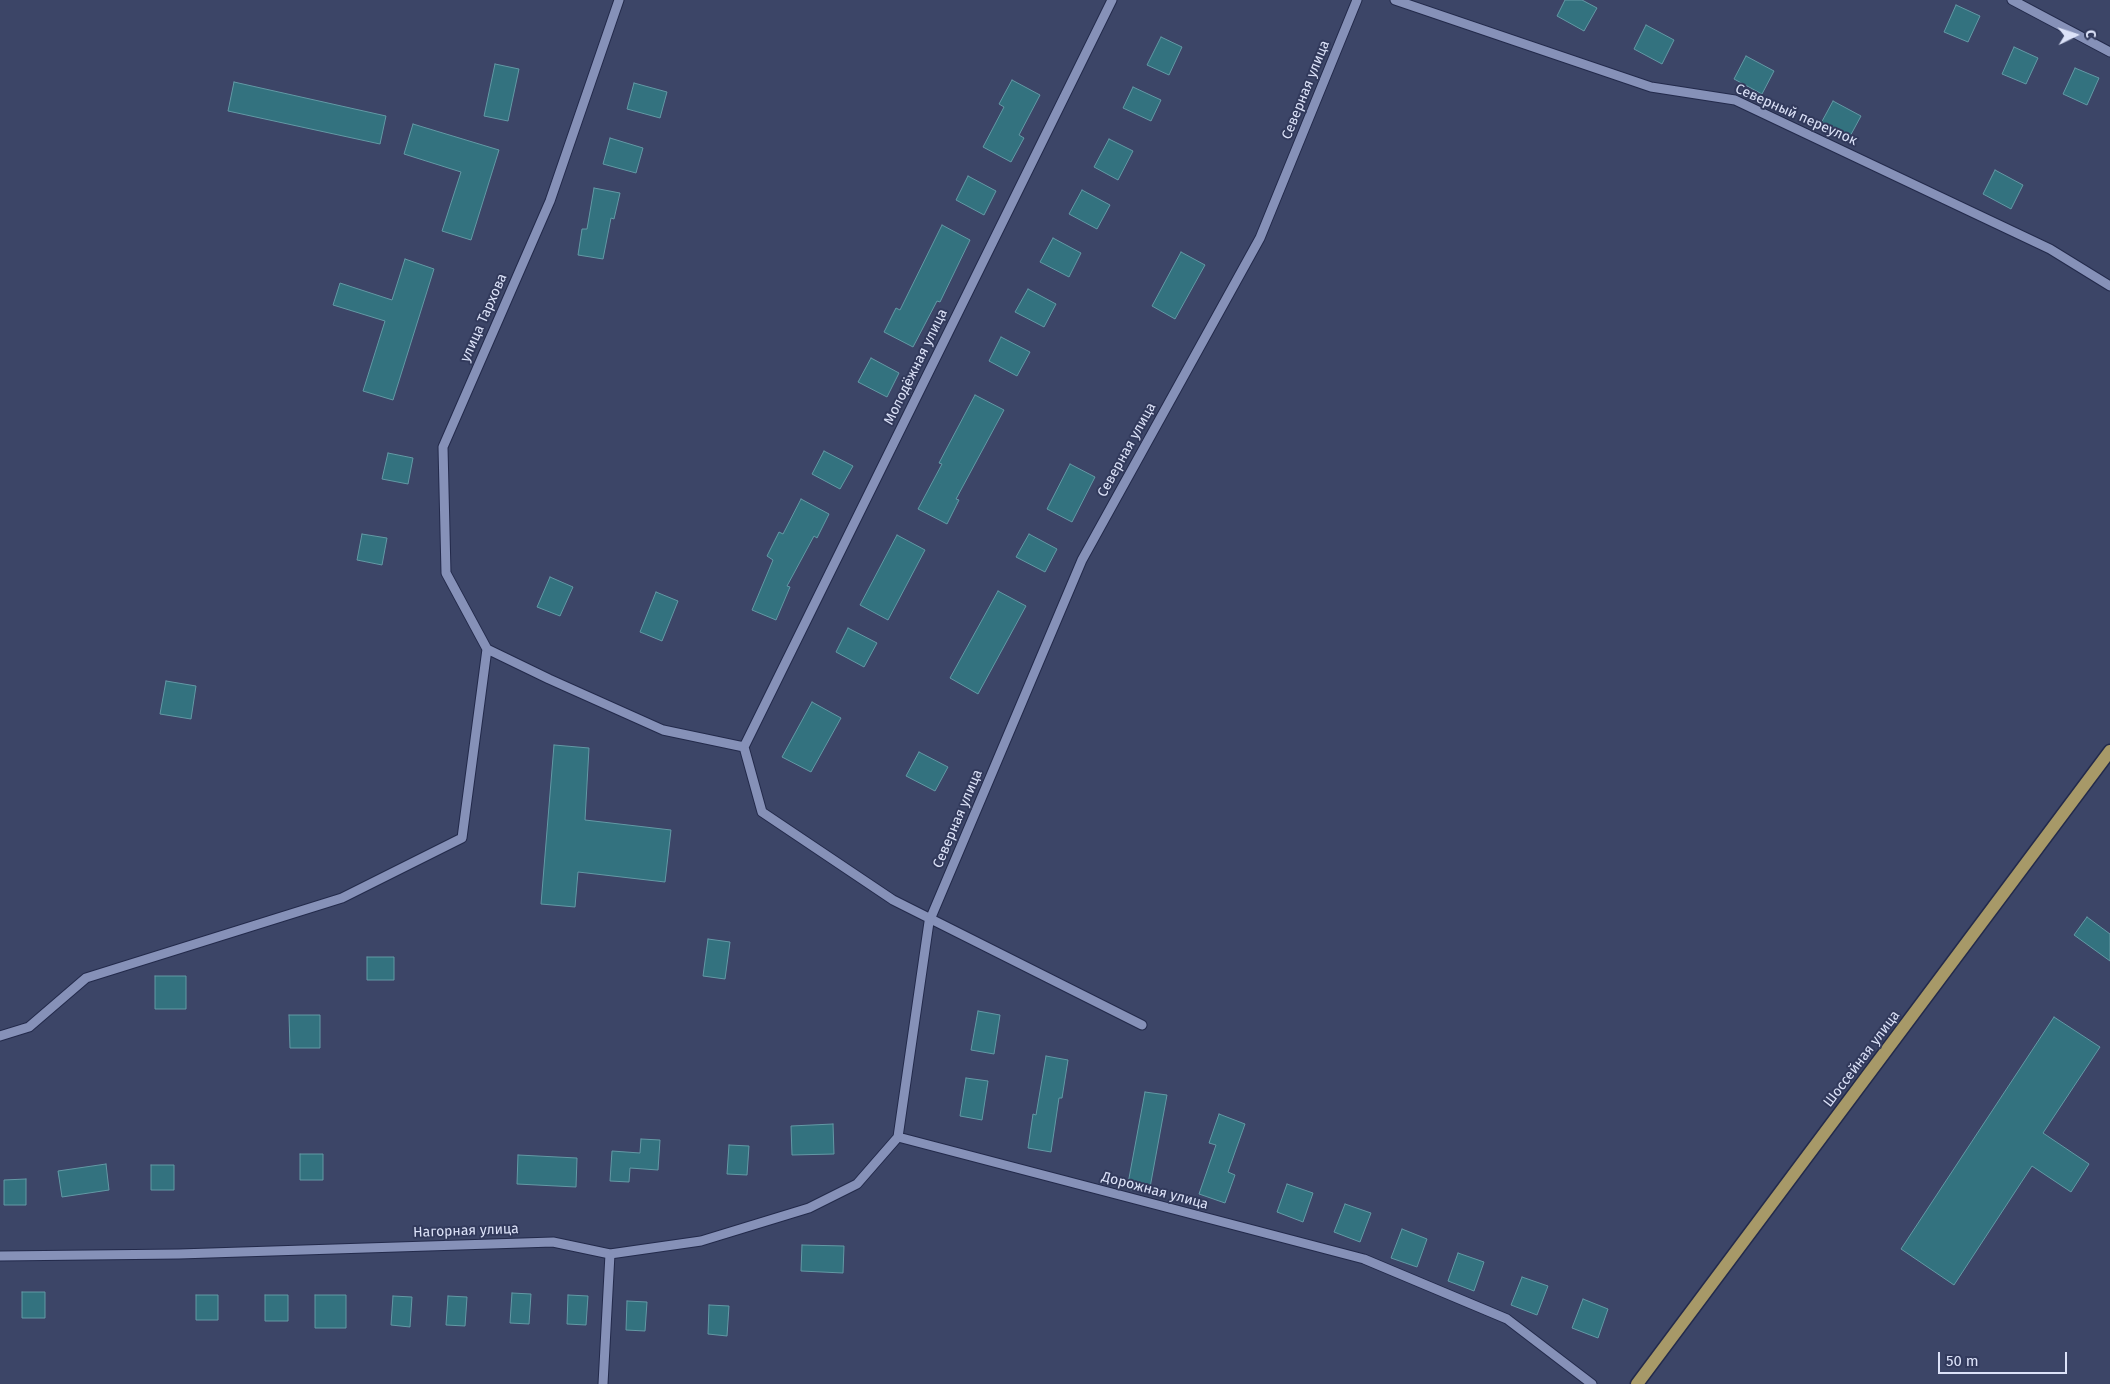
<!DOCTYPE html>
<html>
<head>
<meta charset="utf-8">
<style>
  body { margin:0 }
  #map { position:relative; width:2110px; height:1384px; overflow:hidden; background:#3c4567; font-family:"Fira Sans",sans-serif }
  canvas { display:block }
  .north { position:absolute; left:2050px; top:10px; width:50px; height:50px; -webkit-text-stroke:4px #323a5c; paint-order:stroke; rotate:86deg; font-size:14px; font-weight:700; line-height:20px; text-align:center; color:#dce2f8 }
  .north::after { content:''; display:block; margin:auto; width:18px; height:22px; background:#dce2f8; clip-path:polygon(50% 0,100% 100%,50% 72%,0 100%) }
  .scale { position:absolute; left:1938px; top:1352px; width:129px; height:22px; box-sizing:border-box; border:2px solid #dce2f8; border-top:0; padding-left:6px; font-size:15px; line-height:18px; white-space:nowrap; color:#dce2f8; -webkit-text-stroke:4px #323a5c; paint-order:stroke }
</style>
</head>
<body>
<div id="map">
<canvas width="2110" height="1384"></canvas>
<div class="north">С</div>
<div class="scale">50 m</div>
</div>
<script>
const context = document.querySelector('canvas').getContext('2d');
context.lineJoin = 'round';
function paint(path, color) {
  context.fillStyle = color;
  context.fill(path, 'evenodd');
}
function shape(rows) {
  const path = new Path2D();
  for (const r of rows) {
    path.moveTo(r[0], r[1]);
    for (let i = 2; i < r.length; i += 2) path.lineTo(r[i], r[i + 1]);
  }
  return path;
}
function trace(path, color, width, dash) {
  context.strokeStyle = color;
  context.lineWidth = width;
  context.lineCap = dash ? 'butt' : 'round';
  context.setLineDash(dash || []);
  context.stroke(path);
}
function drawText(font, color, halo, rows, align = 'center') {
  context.font = font + ' "Fira Sans",sans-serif';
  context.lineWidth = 4;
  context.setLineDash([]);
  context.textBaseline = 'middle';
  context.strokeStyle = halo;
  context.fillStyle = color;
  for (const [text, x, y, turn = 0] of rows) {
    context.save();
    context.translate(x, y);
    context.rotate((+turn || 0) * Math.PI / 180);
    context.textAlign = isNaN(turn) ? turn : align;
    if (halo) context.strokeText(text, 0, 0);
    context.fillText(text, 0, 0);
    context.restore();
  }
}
const building = shape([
  [1565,0,1582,0,1597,8,1584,31,1557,16,1565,0],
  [1956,5,1980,16,1968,42,1944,32,1956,5],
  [1646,25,1674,40,1662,64,1634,49,1646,25],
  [1161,37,1182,47,1169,75,1147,65,1161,37],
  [2014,47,2038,58,2026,84,2002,74,2014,47],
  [1746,56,1774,71,1762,94,1734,79,1746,56],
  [495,64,519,69,508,121,484,116,495,64],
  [2075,68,2099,78,2087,105,2063,94,2075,68],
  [1012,80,1040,95,1019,135,1024,138,1011,162,983,147,1004,107,999,104,1012,80],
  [234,82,386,116,380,144,228,111,234,82],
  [634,83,667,92,660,118,627,109,634,83],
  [1133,87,1161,100,1151,121,1123,108,1133,87],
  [1833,101,1861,116,1848,140,1820,125,1833,101],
  [413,124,499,150,471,240,442,231,461,172,404,154,413,124],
  [610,138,643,148,636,173,603,164,610,138],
  [1109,139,1133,151,1118,180,1094,167,1109,139],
  [1995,170,2023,185,2011,209,1983,194,1995,170],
  [968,176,996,191,984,215,956,200,968,176],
  [594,188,620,193,614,219,611,218,603,259,578,255,582,229,587,229,594,188],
  [1082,190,1110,205,1097,229,1069,214,1082,190],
  [942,225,970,240,940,302,937,301,913,347,884,332,896,308,900,310,942,225],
  [1053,238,1081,253,1069,277,1040,262,1053,238],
  [1181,252,1205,265,1175,319,1152,306,1181,252],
  [405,259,434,269,393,400,363,391,385,321,333,305,340,283,392,300,405,259],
  [1028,289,1056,304,1044,327,1015,312,1028,289],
  [1001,337,1030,352,1017,376,989,361,1001,337],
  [871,358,899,373,887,397,858,382,871,358],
  [975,395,1004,410,956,499,959,500,947,524,918,509,942,464,939,463,975,395],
  [824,451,853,466,840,489,812,474,824,451],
  [388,453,413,458,408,484,382,479,388,453],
  [1070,464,1095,477,1072,522,1047,509,1070,464],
  [801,499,829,514,817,538,814,536,787,586,790,587,776,620,752,610,773,560,767,556,779,532,783,534,801,499],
  [362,534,387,538,382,565,357,560,362,534],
  [1029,534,1057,549,1045,572,1016,557,1029,534],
  [897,535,925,550,888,620,860,605,897,535],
  [550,577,573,587,560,616,537,607,550,577],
  [998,591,1026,606,978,694,950,678,998,591],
  [656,592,678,601,662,641,640,632,656,592],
  [848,628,877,643,864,667,836,652,848,628],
  [166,681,196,686,191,719,160,714,166,681],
  [812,702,841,718,811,772,782,757,812,702],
  [554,745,589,748,585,820,671,830,665,882,578,872,575,907,541,904,554,745],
  [919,752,948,767,935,791,906,776,919,752],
  [2087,917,2110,934,2110,961,2074,935,2087,917],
  [708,939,730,942,725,979,703,976,708,939],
  [367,957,394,957,394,980,367,980,367,957],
  [155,976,186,976,186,1009,155,1009,155,976],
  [978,1011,1000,1015,994,1054,971,1050,978,1011],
  [289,1015,320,1015,320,1048,290,1048,289,1015],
  [2054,1017,2100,1047,2043,1133,2089,1164,2071,1192,2032,1166,1954,1285,1901,1249,2054,1017],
  [1046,1056,1068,1060,1062,1098,1059,1098,1051,1152,1028,1148,1033,1114,1036,1115,1046,1056],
  [966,1078,988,1081,982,1120,960,1116,966,1078],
  [1145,1092,1167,1095,1149,1193,1127,1189,1145,1092],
  [1219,1114,1245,1124,1228,1172,1235,1175,1225,1203,1199,1194,1216,1145,1209,1143,1219,1114],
  [833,1124,834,1154,792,1155,791,1126,833,1124],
  [641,1139,660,1140,658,1170,630,1168,629,1182,610,1181,612,1151,640,1153,641,1139],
  [729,1145,749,1146,747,1175,727,1174,729,1145],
  [300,1154,323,1154,323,1180,300,1180,300,1154],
  [518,1155,577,1158,576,1187,517,1184,518,1155],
  [106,1164,109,1190,62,1197,58,1171,106,1164],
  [151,1165,174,1165,174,1190,151,1190,151,1165],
  [26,1179,26,1205,4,1205,4,1180,26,1179],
  [1287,1184,1313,1193,1303,1222,1277,1212,1287,1184],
  [1345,1204,1371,1213,1360,1242,1334,1232,1345,1204],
  [1402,1229,1427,1239,1417,1267,1391,1258,1402,1229],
  [802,1245,844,1246,843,1273,801,1271,802,1245],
  [1458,1253,1484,1262,1474,1291,1448,1281,1458,1253],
  [1522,1277,1548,1286,1537,1315,1511,1305,1522,1277],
  [22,1292,45,1292,45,1318,22,1318,22,1292],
  [512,1293,531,1294,529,1324,510,1323,512,1293],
  [196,1295,218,1295,218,1320,196,1320,196,1295],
  [265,1295,288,1295,288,1321,265,1321,265,1295],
  [315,1295,346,1295,346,1328,315,1328,315,1295],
  [568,1295,588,1296,586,1325,567,1324,568,1295],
  [393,1296,412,1297,410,1327,391,1325,393,1296],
  [448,1296,467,1297,465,1326,446,1325,448,1296],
  [1583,1299,1608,1309,1598,1338,1572,1328,1583,1299],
  [627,1301,647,1302,645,1331,626,1330,627,1301],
  [709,1305,729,1306,727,1336,708,1334,709,1305]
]);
const minor = shape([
  [1357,0,1260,238,1082,560,929,922,898,1137,1364,1259,1507,1319,1592,1384],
  [1395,0,1651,87,1735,100,2050,249,2110,286],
  [2012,0,2110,52],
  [487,649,446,573,443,447,550,201,619,0],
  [487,649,549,679,663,730,744,747],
  [744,747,1112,0],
  [744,747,762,812,893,900,1142,1025],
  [0,1036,29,1027,86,978,342,898,462,838,487,649],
  [0,1256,179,1254,553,1242,610,1254,701,1241,809,1208,857,1184,898,1137],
  [603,1384,610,1254]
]);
const major = shape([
  [1637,1384,2110,751]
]);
const streetNames = [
  ["Северная улица",1306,90,-68],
  ["Северный переулок",1796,115,24],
  ["улица Тархова",484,318,-66],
  ["Молодёжная улица",916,367,-64],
  ["Северная улица",1127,450,-61],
  ["Северная улица",958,819,-67],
  ["Шоссейная улица",1862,1059,-53],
  ["Дорожная улица",1155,1191,15],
  ["Нагорная улица",466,1231,-2]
];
paint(building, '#33727f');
trace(building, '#6399a5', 1);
trace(minor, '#232a4b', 11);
trace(major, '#232a4b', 15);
trace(minor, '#8691b8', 9);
trace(major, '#a79968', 12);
drawText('14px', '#dce2f8', '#323a5c', streetNames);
</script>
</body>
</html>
